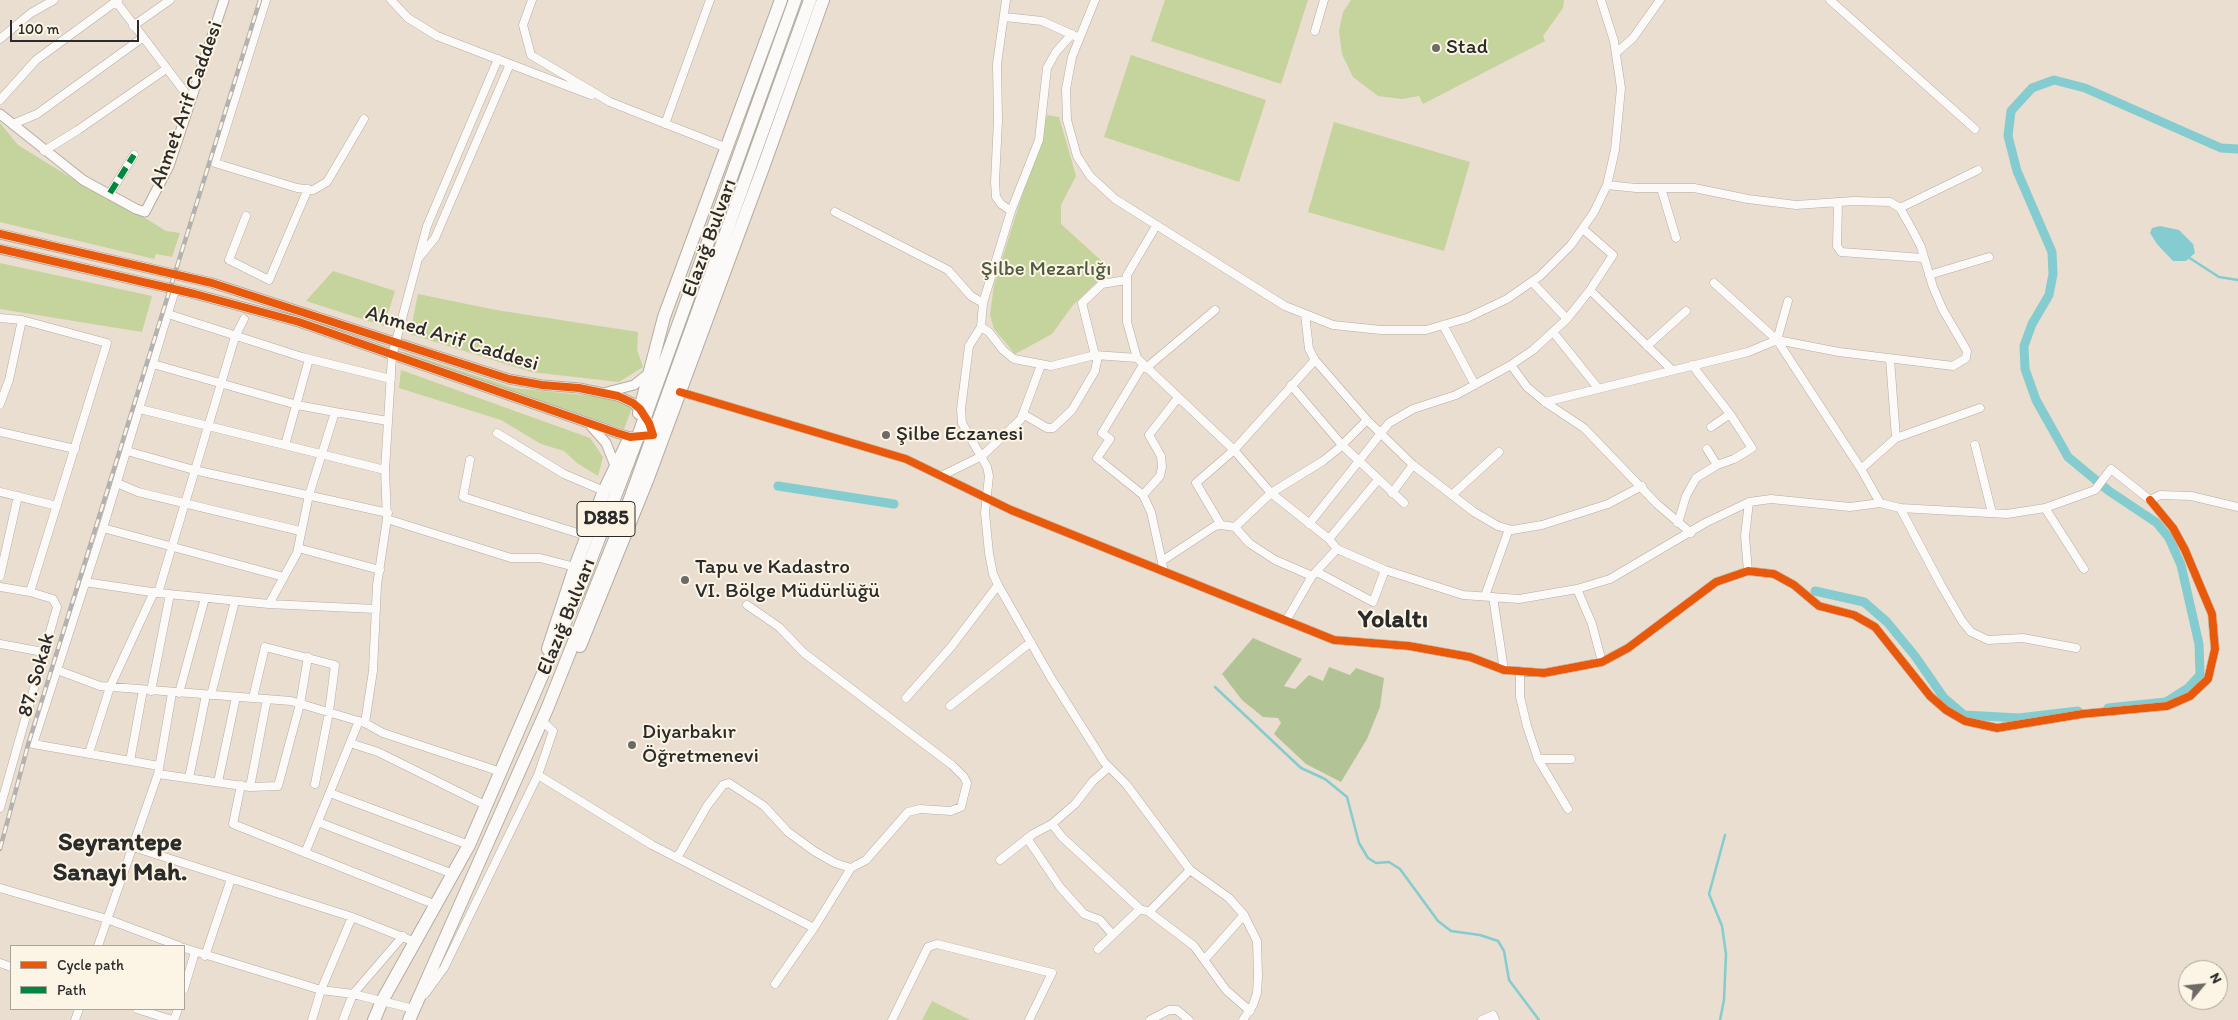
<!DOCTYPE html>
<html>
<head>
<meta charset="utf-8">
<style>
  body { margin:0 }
  #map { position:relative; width:2238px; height:1020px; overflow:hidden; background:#e9decf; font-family:Itim,sans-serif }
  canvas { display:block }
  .legend { position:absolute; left:10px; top:945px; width:175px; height:65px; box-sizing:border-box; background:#fcf5e5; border:1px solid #a8a49b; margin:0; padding:6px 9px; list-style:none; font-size:15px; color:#2b2b2b }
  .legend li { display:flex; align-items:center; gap:10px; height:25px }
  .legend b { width:25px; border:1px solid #a8a49b }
  .north { position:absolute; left:2178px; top:960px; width:50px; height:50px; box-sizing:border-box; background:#fcf5e5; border:1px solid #a8a49b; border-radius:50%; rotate:62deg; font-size:14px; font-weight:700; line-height:20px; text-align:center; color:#2b2b2b }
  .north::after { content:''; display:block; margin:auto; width:18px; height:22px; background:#6e6a64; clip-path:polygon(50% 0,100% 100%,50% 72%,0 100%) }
  .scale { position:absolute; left:10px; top:20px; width:129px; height:22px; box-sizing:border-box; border:2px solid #2b2b2b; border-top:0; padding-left:6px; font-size:15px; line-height:18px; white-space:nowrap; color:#2b2b2b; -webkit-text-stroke:4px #fcf5e5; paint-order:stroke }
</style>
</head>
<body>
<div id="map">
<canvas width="2238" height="1020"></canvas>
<ul class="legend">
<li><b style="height:6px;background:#e8590c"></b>Cycle path</li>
<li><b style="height:6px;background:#00873e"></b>Path</li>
</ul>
<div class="north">N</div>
<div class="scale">100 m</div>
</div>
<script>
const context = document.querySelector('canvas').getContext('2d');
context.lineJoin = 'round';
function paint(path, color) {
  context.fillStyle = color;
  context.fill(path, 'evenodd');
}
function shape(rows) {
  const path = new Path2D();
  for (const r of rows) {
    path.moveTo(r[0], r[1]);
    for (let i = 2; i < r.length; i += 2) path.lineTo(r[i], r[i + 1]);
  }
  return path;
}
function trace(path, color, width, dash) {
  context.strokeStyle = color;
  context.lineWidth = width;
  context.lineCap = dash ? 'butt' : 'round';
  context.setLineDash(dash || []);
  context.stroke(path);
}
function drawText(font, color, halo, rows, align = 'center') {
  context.font = font + ' Itim,sans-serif';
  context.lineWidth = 4;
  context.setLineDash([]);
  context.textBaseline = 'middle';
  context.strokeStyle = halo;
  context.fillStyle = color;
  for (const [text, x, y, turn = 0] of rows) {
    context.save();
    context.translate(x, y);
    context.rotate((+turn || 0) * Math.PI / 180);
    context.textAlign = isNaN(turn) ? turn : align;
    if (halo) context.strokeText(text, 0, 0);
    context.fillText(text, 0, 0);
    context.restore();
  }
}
const green = shape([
  [1165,0,1308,0,1281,84,1151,41],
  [1351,0,1564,0,1563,8,1543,36,1545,41,1423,104,1419,96,1402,99,1378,96,1353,77,1342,54,1339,31,1343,12],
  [1131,55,1266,100,1239,182,1104,137],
  [1047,115,1059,117,1076,176,1061,205,1061,224,1106,265,1100,279,1073,305,1052,334,1015,354,994,329,990,315,994,285],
  [1334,122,1470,162,1444,251,1308,212],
  [0,123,18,145,81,184,109,196,166,231,180,233,172,257,156,254,154,259,0,222],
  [0,263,152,296,142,332,0,309],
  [333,271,395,291,384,326,306,301],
  [418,294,496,310,638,332,637,350,643,367,619,382,531,372,410,334],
  [404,352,514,388,611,398,619,400,632,408,624,429,402,355],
  [401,370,590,438,603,457,598,476,577,463,564,451,541,444,501,420,399,388],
  [932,1001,970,1020,922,1020]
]);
const forest = shape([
  [1253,638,1302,659,1284,686,1295,689,1309,675,1323,681,1329,667,1350,675,1356,668,1384,678,1380,707,1367,739,1341,782,1306,764,1274,734,1281,723,1278,718,1263,717,1242,700,1222,674]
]);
const water = shape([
  [2160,226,2179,230,2193,244,2195,253,2186,261,2173,261,2157,244,2150,233,2152,228]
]);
const stream = shape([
  [2188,257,2219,277,2238,280],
  [1215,687,1301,768,1325,779,1347,797,1359,843,1368,858,1376,863,1389,862,1400,869,1438,921,1451,931,1480,935,1498,941,1504,951,1509,980,1539,1020],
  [1720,1020,1724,1000,1726,954,1722,926,1709,894,1725,835]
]);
const canal = shape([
  [778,486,894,504],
  [1815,591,1864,602,1887,622,1915,656,1944,698,1964,715,2019,718,2078,711],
  [2108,708,2166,702,2188,688,2200,675,2199,644,2181,565,2169,538,2157,523,2109,491,2068,457,2036,400,2025,369,2024,346,2032,324,2049,295,2053,274,2052,252,2017,171,2008,136,2011,111,2032,88,2054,80,2085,88,2221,148,2238,149]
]);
const minor = shape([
  [115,0,190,99],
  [266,0,215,163,297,188,313,190,327,182,364,119],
  [391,0,408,18,437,36,591,95],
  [532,0,523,25,531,55,610,102,727,148],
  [1006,0,997,64,998,120,995,182,996,197,1001,204,1011,211],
  [1095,0,1072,57,1066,89,1067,120,1077,156,1090,176,1115,199,1285,306,1333,325,1381,330,1426,330,1467,318,1507,299,1540,276,1571,245,1594,212,1607,185,1615,150,1621,88,1614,41,1601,0],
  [1830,0,1975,129],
  [1005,17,1042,21,1075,36],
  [133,26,170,0],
  [1315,31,1324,0],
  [0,39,31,13,54,0],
  [1616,53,1633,38,1660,0],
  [498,59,427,226,418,259,435,238,510,64],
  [0,100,36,60,118,0],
  [13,124,37,114,142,38],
  [665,124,710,0],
  [44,151,78,130,166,69],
  [1661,188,1676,238],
  [110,193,134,155],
  [1838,202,1837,246,1841,252,1923,258],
  [1900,208,1978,170],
  [835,212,948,270,971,296,983,303],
  [246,216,229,260,269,280,308,189],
  [1156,226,1127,275,1127,322,1137,358,1234,450,1271,493,1329,539,1337,549,1385,570,1463,595,1519,599,1577,589,1610,579,1705,523,1749,502,1771,499,1850,507,1880,503,1900,508,2007,514,2045,508,2095,490,2111,469,2150,500,2160,495,2191,496,2238,507],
  [1929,275,1989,257],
  [1532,282,1567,319],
  [1714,283,1777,340,1861,469,1880,503],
  [1590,290,1671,369],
  [168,314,302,357,391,379],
  [1305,314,1309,349,1315,360,1367,420,1413,465,1474,512,1498,526,1512,530,1542,525,1608,504,1642,486],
  [0,318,22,320,107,343,30,592],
  [1443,325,1475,385],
  [981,327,983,303,1011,211,1039,140,1047,68,1056,52,1072,34],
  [1553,332,1598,388],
  [1777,340,1788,301],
  [1647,346,1686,311],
  [1095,355,1082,303,1102,284,1126,280],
  [1137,358,1095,355,1051,366,1014,359,1003,350,989,332,981,327,969,346,961,409,962,423,987,467,989,476,985,513,989,553,993,574,998,585,1051,678,1104,762,1126,784,1190,870,1229,898,1244,915,1257,941,1258,976,1257,993,1253,1005,1243,1020],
  [1143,365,1102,433,1110,439,1097,458,1143,495,1151,512,1164,571],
  [1511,365,1527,387,1545,402,1584,428,1657,504,1691,533],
  [1692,365,1730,414,1752,448,1734,459,1717,465,1707,449],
  [1146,368,1215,310],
  [1291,385,1342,445,1404,503],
  [680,392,906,459,1011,510,1334,640,1409,646,1470,657,1504,670,1544,673,1602,662,1628,648,1716,582,1748,571,1774,574,1794,585,1819,606,1854,615,1875,627,1930,696,1946,710,1965,721,1997,728,2082,714,2167,706,2190,696,2208,679,2215,649,2212,614,2185,550,2173,528,2150,500],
  [1545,402,1748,352,1777,340,1839,352,1953,366,1966,358,1967,351,1943,310,1933,287,1921,247,1914,233,1900,208,1890,202,1854,201,1796,205,1748,199,1694,188,1636,188,1607,185],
  [0,404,9,380,22,320],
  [140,409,385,470],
  [335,412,388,421],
  [1023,414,1047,428,1053,428,1072,410,1095,371,1098,356],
  [1711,427,1730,414],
  [0,432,75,449],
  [497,433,564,474,604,491],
  [1896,438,1980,408],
  [285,445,309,359],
  [1975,445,1992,513],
  [127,451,194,470,388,513],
  [470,460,463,497,587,536],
  [1861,469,1896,438,1890,359],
  [941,476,982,456,1021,419,1041,365],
  [117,483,138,492,300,531],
  [0,492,57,506],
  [1392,493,1413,465],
  [1143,495,1160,476,1162,467,1161,456,1149,435,1177,399],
  [1452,495,1499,452],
  [1900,508,1941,585,1962,621,1971,632,1988,640,2023,638,2076,648],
  [2045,508,2084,569],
  [387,519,511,558,540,558,575,567],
  [1678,523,1686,496,1696,478,1717,465],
  [1309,524,1389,423,1413,409,1456,395,1511,365,1533,350,1567,319,1590,290,1613,255,1583,229],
  [1221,525,1196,483,1234,450,1315,360],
  [1235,527,1271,493,1323,461,1339,448,1367,420],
  [103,528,284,577],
  [1329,539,1377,481],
  [298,548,380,570],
  [1162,561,1215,526,1221,525,1235,527,1249,543,1275,560,1312,576],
  [1748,571,1745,536,1749,502],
  [1317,572,1373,602,1385,570],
  [0,576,18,496],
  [85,582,158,593,269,604,297,553,309,495,335,412,297,405,153,364],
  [0,587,30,592,53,599,57,607,0,808],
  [1577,589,1592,624,1602,662],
  [158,593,235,337,244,319],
  [1485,596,1509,529],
  [1493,597,1504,670],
  [269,604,376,609],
  [747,605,779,627,804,653,952,765,964,777,967,783,961,807,951,811,920,809,908,812,866,860,851,868],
  [1286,621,1312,576,1337,549],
  [0,644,43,652],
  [57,670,100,686,291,701,365,723,383,733,501,772],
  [1520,671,1520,697,1527,726,1538,759,1568,809],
  [151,691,170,594],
  [179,693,205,598],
  [211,695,235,601],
  [253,698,265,647,335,665,329,712,315,784],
  [906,698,951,647,998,585],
  [950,706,1031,642],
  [365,723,373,671,377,585,387,519,385,470,392,356,418,259],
  [350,743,378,752,487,806],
  [89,753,110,687,154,592],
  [1538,759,1571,759],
  [130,761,143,690],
  [159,766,33,744,103,528,175,290],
  [158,774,250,787,278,786,300,704,308,657],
  [538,775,652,845,814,928],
  [189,778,206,695],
  [218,782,236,697],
  [241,785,233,824,436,905],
  [250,787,267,699],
  [330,793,469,845],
  [318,822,453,874],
  [1052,824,1062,837,1140,909,1149,912,1194,946,1226,990,1250,1011],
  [1027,838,1060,887,1084,914,1100,920,1112,934],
  [133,847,352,917,415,942],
  [305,853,359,721],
  [677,858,707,806,723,785,729,783,764,806,788,832,814,851,835,863,851,868,814,928,775,984],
  [1000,860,1033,834,1052,824,1075,804,1093,781,1109,767],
  [0,888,107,919,179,946],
  [1149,912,1190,870],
  [98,946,158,774,172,693],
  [184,948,321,990,353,994,414,1009,415,1007],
  [1098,949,1140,909],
  [205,956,231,879],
  [1205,959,1244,915],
  [0,963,11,967],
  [184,989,195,952],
  [425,994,444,968,538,775,553,731,542,721],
  [137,1009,172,1020],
  [75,1020,79,1009],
  [174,1020,178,1009],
  [312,1020,321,990,352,917],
  [343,1020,353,994,403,936],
  [892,1020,928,947,937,944,1052,973,1029,1020],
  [1150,1020,1169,1010,1177,1010,1189,1020],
  [1482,1020,1493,1015,1495,1020]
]);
const tertiary = shape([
  [0,114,83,180,136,209,145,212,169,166,224,0],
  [0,234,212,283,509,379,542,385,579,388,618,396,633,403,640,409,649,423,653,435,630,437,617,433,299,322,195,294,0,249],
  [607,392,634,385,649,373],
  [591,426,606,443,616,468]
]);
const trunk = shape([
  [639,413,664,317,781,0],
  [580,646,648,478,764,165,823,0],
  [548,649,575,567,604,491,629,439],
  [374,1020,382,1001,469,845,582,583,640,431,795,0],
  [409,1020,547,709,621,524,810,0]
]);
const rail = shape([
  [0,849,28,745,260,0]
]);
const quiet = shape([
  [110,193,134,155]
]);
const cycleway = shape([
  [0,234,212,283,509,379,542,385,579,388,618,396,633,403,640,409,649,423,653,435,630,437,617,433,299,322,195,294,0,249],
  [680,392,906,459,1011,510,1334,640,1409,646,1470,657,1504,670,1544,673,1602,662,1628,648,1716,582,1748,571,1774,574,1794,585,1819,606,1854,615,1875,627,1930,696,1946,710,1965,721,1997,728,2082,714,2167,706,2190,696,2208,679,2215,649,2212,614,2185,550,2173,528,2150,500]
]);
const markers = [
  [1436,48,5,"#6e6a64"],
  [886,435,5,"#6e6a64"],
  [685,580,5,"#6e6a64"],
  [632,745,5,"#6e6a64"]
];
const shields = [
  [606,519,58]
];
const shieldNames = [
  ["D885",606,519]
];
const poiNames = [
  ["Stad",1446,48],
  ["Şilbe Eczanesi",896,435],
  ["Tapu ve Kadastro",695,568],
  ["VI. Bölge Müdürlüğü",695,592],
  ["Diyarbakır",642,733],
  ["Öğretmenevi",642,757]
];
const streetNames = [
  ["Ahmet Arif Caddesi",187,105,-70],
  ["Elazığ Bulvarı",710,238,-70],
  ["Ahmed Arif Caddesi",452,339,17],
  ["Elazığ Bulvarı",567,617,-68],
  ["87. Sokak",37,675,-74]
];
const parkNames = [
  ["Şilbe Mezarlığı",1046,270]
];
const districtNames = [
  ["Yolaltı",1393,620],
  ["Seyrantepe",120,843],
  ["Sanayi Mah.",120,873]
];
paint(green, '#c5d39c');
paint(forest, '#b2c495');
paint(water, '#84cccf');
trace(stream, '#84cccf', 2.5);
trace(canal, '#84cccf', 9);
trace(minor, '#b4ada4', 9);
trace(tertiary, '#b4ada4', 11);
trace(trunk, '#b4ada4', 14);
trace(minor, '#fcfaf8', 8);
trace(tertiary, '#fcfaf8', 9);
trace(trunk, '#fcfaf8', 12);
trace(rail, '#b3b2b0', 4.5);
trace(rail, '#fcf5e5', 2.5, [8]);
trace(quiet, '#00873e', 6, [12, 6]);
trace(cycleway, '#e8590c', 8);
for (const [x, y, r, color] of markers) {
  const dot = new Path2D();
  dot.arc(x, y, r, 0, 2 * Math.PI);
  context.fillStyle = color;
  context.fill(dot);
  trace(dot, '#fcf5e5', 2);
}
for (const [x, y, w] of shields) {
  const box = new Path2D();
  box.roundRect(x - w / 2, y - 17.5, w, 35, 4);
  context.fillStyle = '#fcf5e5';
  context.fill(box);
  trace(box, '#2b2b2b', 1);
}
drawText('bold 20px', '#2b2b2b', null, shieldNames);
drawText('21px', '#2b2b2b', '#fcf5e5', poiNames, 'left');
drawText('21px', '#2b2b2b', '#fcf5e5', streetNames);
drawText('21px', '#505b41', '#fcf5e5', parkNames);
drawText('bold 26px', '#2b2b2b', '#fcf5e5', districtNames);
</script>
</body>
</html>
